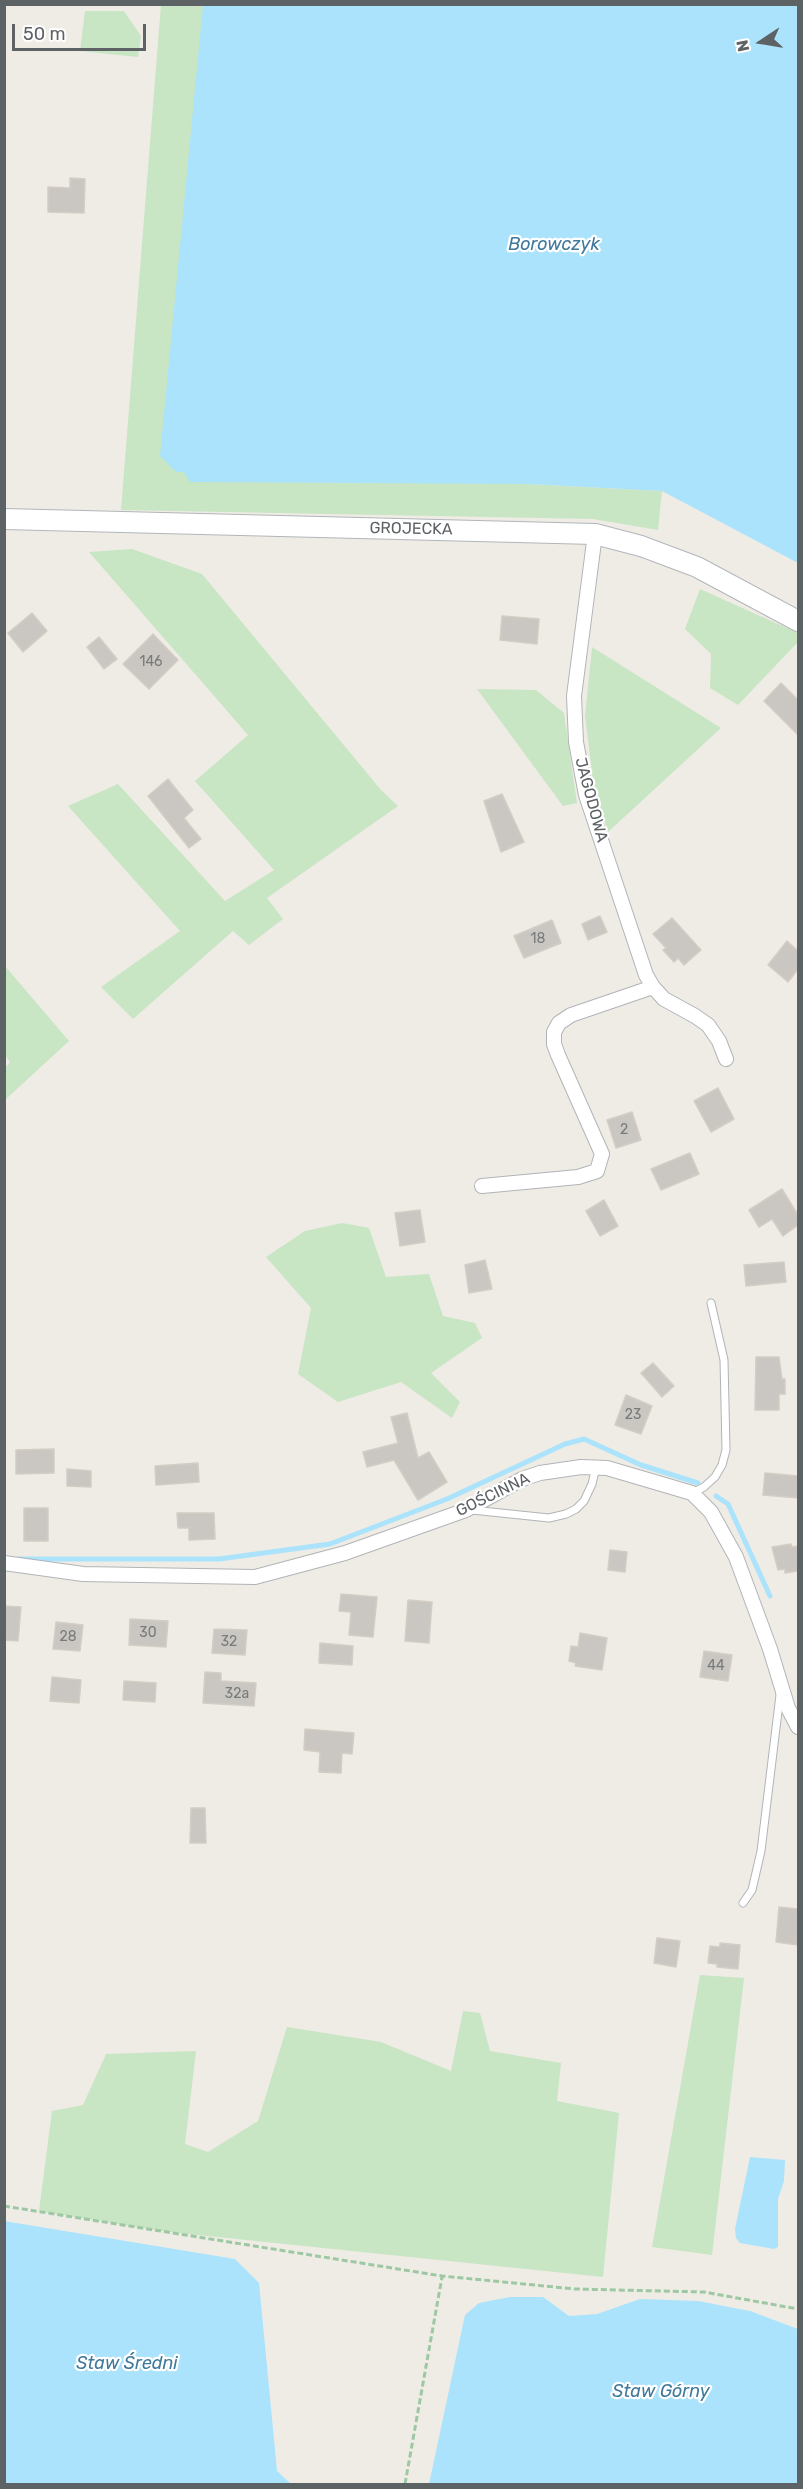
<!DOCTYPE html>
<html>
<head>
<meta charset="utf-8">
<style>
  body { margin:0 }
  #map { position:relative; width:803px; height:2489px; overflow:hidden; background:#efece6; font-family:Rubik,sans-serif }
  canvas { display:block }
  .frame { position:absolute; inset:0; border:6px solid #5d6265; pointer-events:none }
  .north { position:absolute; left:731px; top:12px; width:60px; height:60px; -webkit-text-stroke:4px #fff; paint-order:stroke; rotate:258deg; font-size:16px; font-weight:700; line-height:24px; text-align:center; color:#5d6265 }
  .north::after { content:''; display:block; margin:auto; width:21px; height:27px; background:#5d6265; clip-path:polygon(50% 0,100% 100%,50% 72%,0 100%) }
  .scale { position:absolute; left:12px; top:24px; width:134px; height:27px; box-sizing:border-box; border:3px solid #5d6265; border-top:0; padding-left:8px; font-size:18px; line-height:21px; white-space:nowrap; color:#5d6265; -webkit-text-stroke:4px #fff; paint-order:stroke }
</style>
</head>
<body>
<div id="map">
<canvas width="803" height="2489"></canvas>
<div class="frame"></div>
<div class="north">N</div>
<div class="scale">50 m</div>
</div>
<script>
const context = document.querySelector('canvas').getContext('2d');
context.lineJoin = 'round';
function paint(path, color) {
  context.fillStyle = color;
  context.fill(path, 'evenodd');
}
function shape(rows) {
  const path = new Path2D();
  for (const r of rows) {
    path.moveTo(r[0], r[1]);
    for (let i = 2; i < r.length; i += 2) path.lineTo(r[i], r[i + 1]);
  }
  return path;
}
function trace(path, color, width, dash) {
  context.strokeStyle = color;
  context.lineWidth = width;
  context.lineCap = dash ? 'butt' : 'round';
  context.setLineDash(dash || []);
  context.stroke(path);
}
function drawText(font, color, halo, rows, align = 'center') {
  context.font = font + ' Rubik,sans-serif';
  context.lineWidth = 4.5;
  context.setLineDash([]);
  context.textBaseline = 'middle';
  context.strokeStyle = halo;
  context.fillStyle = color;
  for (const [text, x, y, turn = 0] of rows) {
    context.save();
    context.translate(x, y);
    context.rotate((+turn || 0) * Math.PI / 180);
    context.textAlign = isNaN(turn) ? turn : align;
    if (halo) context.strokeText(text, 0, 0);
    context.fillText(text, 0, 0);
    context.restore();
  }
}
const green = shape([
  [161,4,208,5,529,484,662,491,658,530,593,519,121,510],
  [85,11,124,11,141,36,138,57,80,51],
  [132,549,202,574,381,790,398,806,267,898,283,919,249,945,233,931,133,1019,101,987,180,931,68,806,118,784,225,901,274,870,195,781,248,735,89,552],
  [700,589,798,633,798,642,738,705,710,688,711,654,685,629],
  [592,647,721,728,608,832,594,788,585,716],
  [477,689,536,690,564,713,577,803,563,806],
  [5,966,69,1041,5,1100,5,1068,10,1062,5,1055],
  [342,1223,369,1228,386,1277,429,1274,443,1316,475,1323,482,1338,431,1373,460,1402,452,1418,401,1382,338,1402,298,1374,311,1308,266,1257,305,1231],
  [700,1975,744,1978,712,2255,652,2247],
  [463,2011,480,2013,490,2051,561,2063,557,2101,619,2113,603,2277,169,2232,39,2211,52,2111,83,2105,106,2054,196,2051,185,2144,208,2152,258,2121,287,2027,381,2042,451,2071]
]);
const water = shape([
  [203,5,798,5,798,563,662,491,529,484,190,482,184,472,176,472,160,456],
  [750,2157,785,2160,784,2181,778,2199,778,2247,774,2249,740,2243,736,2238,735,2229],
  [4,2221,235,2259,259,2283,277,2471,291,2484,5,2484],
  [510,2297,543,2297,569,2316,597,2314,640,2299,698,2301,750,2311,798,2329,798,2484,429,2484,465,2315,479,2303]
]);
const stream = shape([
  [716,1496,728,1504,770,1596],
  [18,1559,219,1559,330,1544,447,1499,565,1444,584,1439,641,1465,698,1483]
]);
const building = shape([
  [70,178,85,179,84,213,48,212,48,187,70,188,70,178],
  [32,613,47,631,23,652,8,633,32,613],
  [502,616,539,619,537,644,500,640,502,616],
  [153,634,178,660,149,689,123,664,153,634],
  [99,637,117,659,104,669,87,647,99,637],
  [781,683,798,700,798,735,764,701,781,683],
  [168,779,193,810,184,818,201,839,189,848,148,796,168,779],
  [502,794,524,842,501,852,484,801,502,794],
  [600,916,607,932,588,940,582,924,600,916],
  [672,918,701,950,684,965,678,958,674,962,663,950,666,948,653,934,672,918],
  [552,920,561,943,524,958,514,936,552,920],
  [787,941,798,951,798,969,788,982,768,965,787,941],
  [718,1088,734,1119,711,1132,694,1101,718,1088],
  [632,1112,641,1140,616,1148,607,1120,632,1112],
  [690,1153,699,1174,661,1190,651,1169,690,1153],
  [782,1189,798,1215,798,1225,783,1236,772,1219,759,1227,749,1210,782,1189],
  [604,1200,618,1226,600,1236,586,1211,604,1200],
  [420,1210,425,1242,400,1246,395,1213,420,1210],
  [485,1260,492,1289,469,1293,465,1265,485,1260],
  [784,1262,786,1282,746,1286,744,1265,784,1262],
  [756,1357,779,1357,782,1379,785,1379,785,1394,779,1394,779,1410,755,1410,756,1357],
  [653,1363,674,1386,662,1397,641,1373,653,1363],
  [626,1395,652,1406,641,1434,615,1425,626,1395],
  [407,1413,418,1458,429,1452,447,1482,418,1500,394,1460,367,1467,363,1452,398,1443,391,1417,407,1413],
  [54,1449,54,1473,16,1474,16,1450,54,1449],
  [198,1463,199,1482,156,1485,155,1466,198,1463],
  [67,1469,91,1471,91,1487,67,1486,67,1469],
  [765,1473,798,1476,798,1498,763,1495,765,1473],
  [24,1508,48,1508,48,1541,24,1541,24,1508],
  [177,1513,214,1513,215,1539,189,1540,189,1528,178,1528,177,1513],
  [791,1544,792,1547,798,1546,798,1571,785,1573,785,1569,778,1570,772,1547,791,1544],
  [610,1550,627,1552,625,1572,608,1570,610,1550],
  [341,1594,377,1597,373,1637,349,1635,351,1612,339,1611,341,1594],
  [408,1600,432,1602,429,1643,405,1641,408,1600],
  [4,1606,21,1607,18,1641,4,1640,4,1606],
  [130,1619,168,1621,166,1647,129,1645,130,1619],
  [56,1622,83,1625,80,1651,53,1649,56,1622],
  [214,1629,247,1630,245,1655,212,1653,214,1629],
  [580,1633,607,1638,602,1670,575,1666,576,1663,569,1661,571,1646,578,1647,580,1633],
  [320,1643,353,1646,352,1665,319,1663,320,1643],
  [704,1651,732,1655,728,1681,700,1677,704,1651],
  [205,1672,221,1673,221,1681,256,1683,254,1706,203,1703,205,1672],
  [52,1677,81,1680,79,1703,50,1701,52,1677],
  [124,1681,156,1683,155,1702,123,1700,124,1681],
  [305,1729,354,1733,352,1754,342,1753,341,1773,319,1772,320,1752,304,1750,305,1729],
  [191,1808,205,1808,206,1843,190,1843,191,1808],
  [779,1907,798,1909,798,1945,776,1942,779,1907],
  [657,1938,680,1941,676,1967,654,1963,657,1938],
  [720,1943,740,1945,738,1969,717,1967,717,1964,708,1963,710,1946,720,1947,720,1943]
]);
const path = shape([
  [4,2206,442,2276,575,2289,704,2292,798,2309],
  [405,2484,442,2277]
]);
const lane = shape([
  [692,1493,704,1487,715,1477,722,1465,726,1450,724,1360,711,1303],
  [472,1510,549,1518,566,1514,576,1509,584,1501,592,1484,596,1467],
  [743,1903,752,1890,761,1851,780,1695]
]);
const street = shape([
  [595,534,574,696,576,742,586,795,646,975,653,987,664,999,695,1016,708,1025,719,1041,726,1059],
  [482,1186,578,1177,597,1171,602,1154,558,1055,554,1044,554,1032,559,1023,571,1015,653,987],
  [4,1563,83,1574,255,1577,345,1553,466,1510,522,1479,540,1473,581,1467,607,1468,692,1493,711,1512,736,1557,770,1649,788,1708,798,1727]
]);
const secondary = shape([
  [4,519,595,534,641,546,697,567,798,621]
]);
const numberNames = [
  ["146",151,662],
  ["18",538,939],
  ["2",624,1130],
  ["23",633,1415],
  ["30",148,1633],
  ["28",68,1637],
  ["32",229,1642],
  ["44",716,1666],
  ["32a",237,1694]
];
const streetNames = [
  ["GROJECKA",411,529,1],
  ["JAGODOWA",591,800,75],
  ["GOŚCINNA",493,1495,-26]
];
const waterNames = [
  ["Borowczyk",554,245],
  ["Staw Średni",127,2364],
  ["Staw Górny",661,2392]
];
paint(green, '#c8e5c4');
paint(water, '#aae3fb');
trace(stream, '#aae3fb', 5);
paint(building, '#cac7c2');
trace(building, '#d3cdc4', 1.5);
trace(lane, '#b1b4b7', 9);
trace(street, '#b1b4b7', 16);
trace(secondary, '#b2b6ba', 22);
trace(path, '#9ec8a4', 3, [6, 3]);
trace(lane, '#fff', 7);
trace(street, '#fff', 14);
trace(secondary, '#fff', 20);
drawText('14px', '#787b7c', null, numberNames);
drawText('16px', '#5d6265', '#fff', streetNames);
drawText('italic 18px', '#40799b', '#fff', waterNames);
</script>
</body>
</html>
